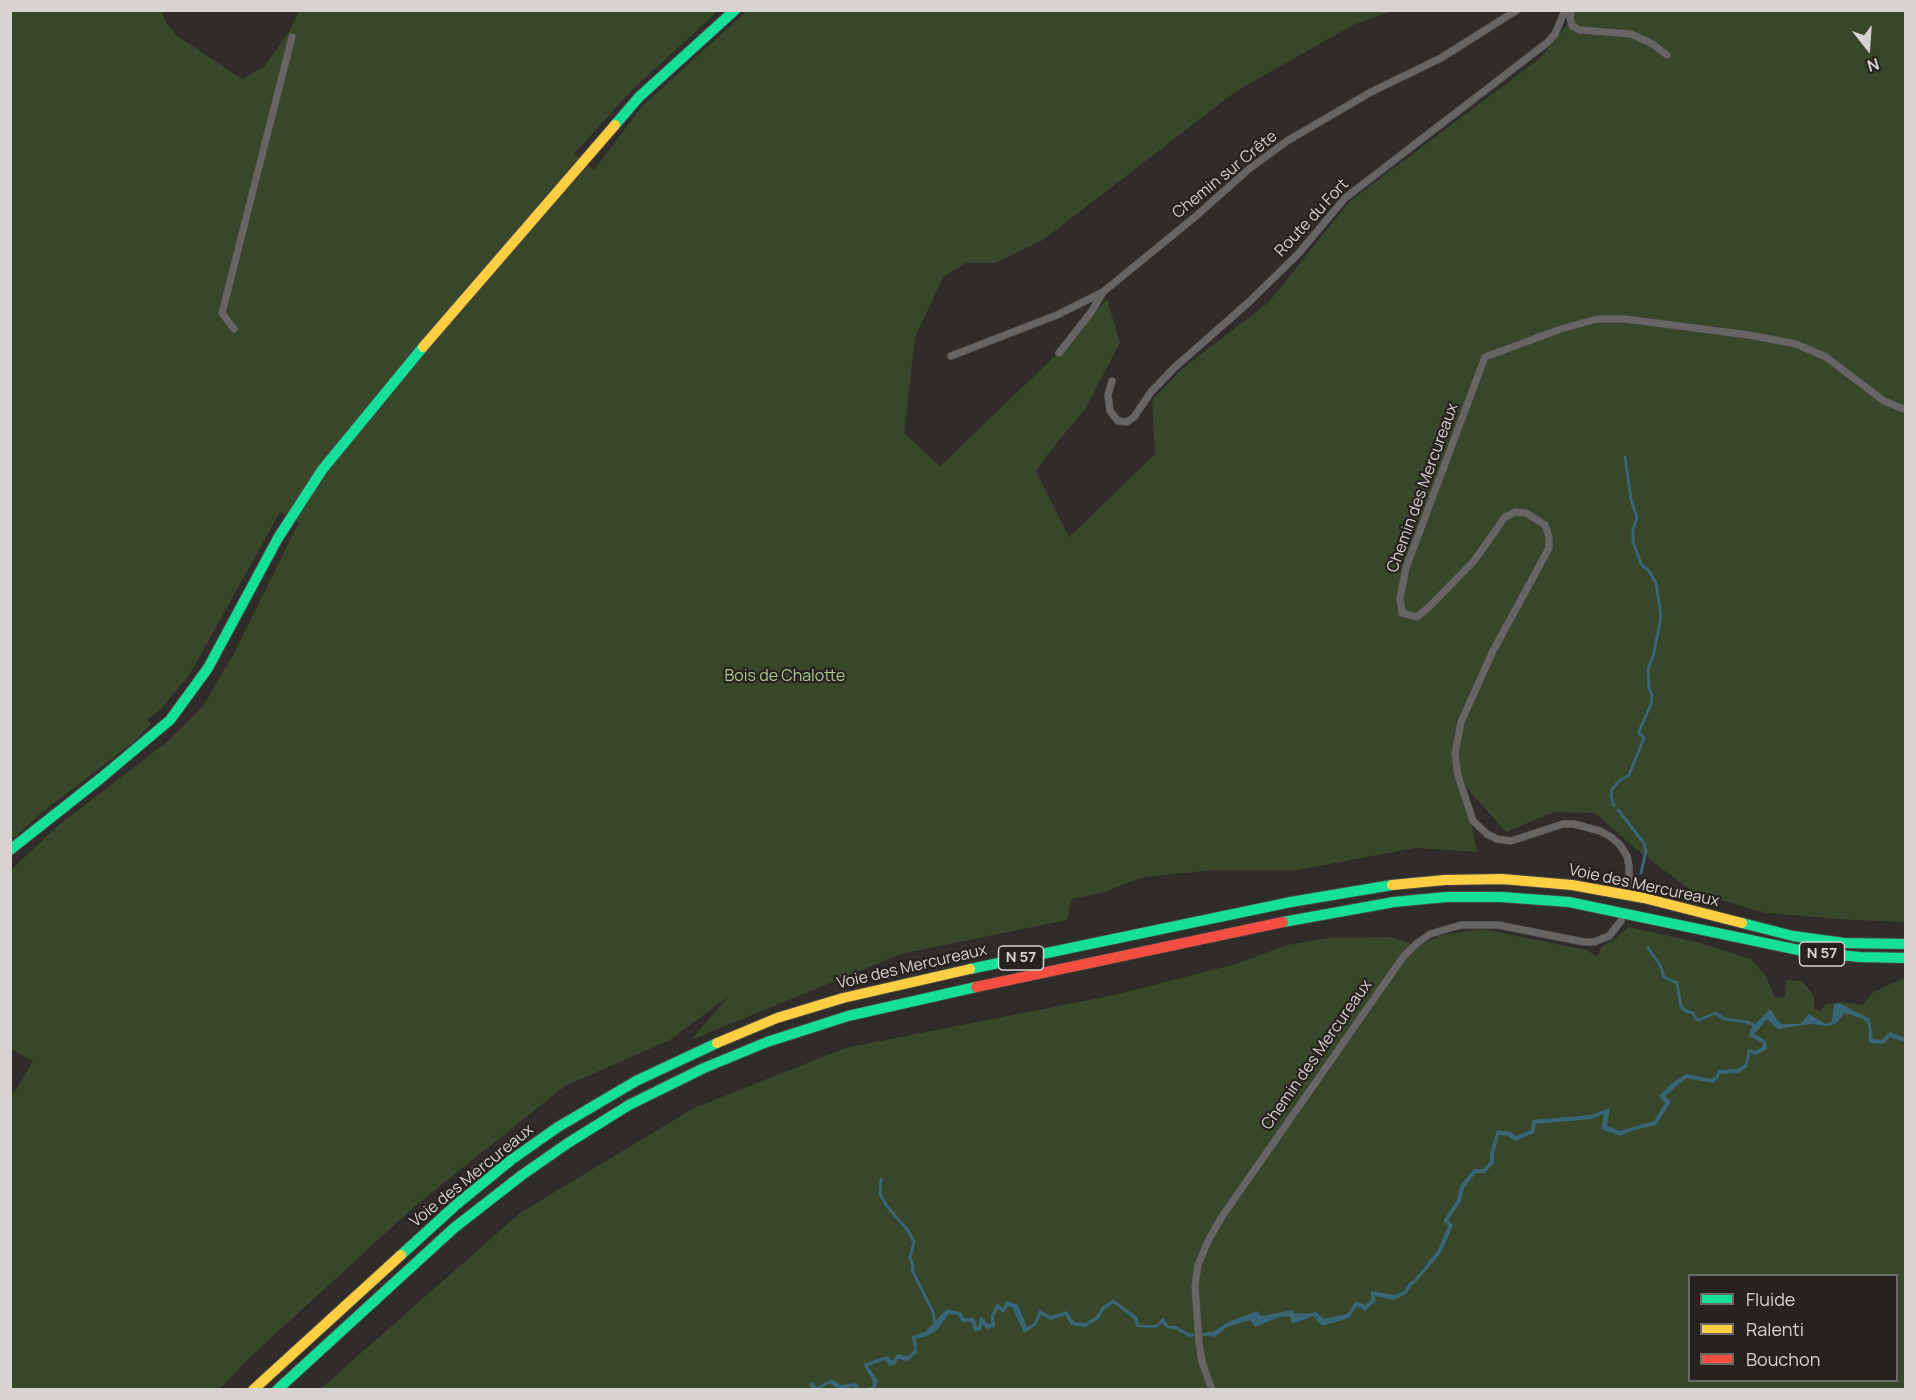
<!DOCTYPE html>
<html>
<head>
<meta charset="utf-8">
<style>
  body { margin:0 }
  #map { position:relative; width:1916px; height:1400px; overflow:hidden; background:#2f2c2a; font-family:Manrope,sans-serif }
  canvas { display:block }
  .frame { position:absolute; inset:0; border:12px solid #d6d3d0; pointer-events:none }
  .legend { position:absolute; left:1688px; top:1274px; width:210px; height:108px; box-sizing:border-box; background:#27221f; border:2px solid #6d6966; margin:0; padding:8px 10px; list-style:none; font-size:18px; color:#d6d3d0 }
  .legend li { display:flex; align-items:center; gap:12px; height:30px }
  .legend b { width:30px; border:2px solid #6d6966 }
  .north { position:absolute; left:1838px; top:18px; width:60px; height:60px; -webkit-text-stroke:4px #27221f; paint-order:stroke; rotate:163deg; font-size:16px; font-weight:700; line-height:24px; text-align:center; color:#d6d3d0 }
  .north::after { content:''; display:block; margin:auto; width:21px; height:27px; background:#d6d3d0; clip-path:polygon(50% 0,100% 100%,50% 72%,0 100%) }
</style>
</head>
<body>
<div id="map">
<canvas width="1916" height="1400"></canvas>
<div class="frame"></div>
<ul class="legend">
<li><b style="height:8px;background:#16e098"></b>Fluide</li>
<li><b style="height:8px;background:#ffcf43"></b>Ralenti</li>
<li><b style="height:8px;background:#f24e42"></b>Bouchon</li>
</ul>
<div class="north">N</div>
</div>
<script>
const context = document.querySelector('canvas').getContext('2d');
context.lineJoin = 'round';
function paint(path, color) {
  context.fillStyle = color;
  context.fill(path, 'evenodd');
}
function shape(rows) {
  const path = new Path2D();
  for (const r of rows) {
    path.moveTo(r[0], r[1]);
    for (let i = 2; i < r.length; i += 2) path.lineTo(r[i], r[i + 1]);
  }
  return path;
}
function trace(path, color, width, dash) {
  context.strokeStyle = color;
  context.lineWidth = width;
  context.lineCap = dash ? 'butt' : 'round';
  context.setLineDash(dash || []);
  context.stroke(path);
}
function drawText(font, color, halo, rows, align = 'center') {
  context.font = font + ' Manrope,sans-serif';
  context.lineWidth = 4.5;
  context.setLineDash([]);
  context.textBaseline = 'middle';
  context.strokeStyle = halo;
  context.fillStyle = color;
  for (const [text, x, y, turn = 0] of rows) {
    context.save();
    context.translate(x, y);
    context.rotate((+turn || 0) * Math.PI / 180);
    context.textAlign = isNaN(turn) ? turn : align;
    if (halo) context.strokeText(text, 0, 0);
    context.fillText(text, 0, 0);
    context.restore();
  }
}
const green = shape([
  [10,11,162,11,165,21,176,35,242,79,264,67,289,31,299,11,718,11,631,91,574,154,594,170,643,105,747,11,1393,11,1353,25,1235,92,1043,240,995,263,966,263,943,277,915,338,904,433,940,466,1052,359,1107,299,1120,343,1085,409,1047,455,1036,472,1069,537,1155,454,1152,400,1182,369,1269,302,1350,201,1539,59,1578,11,1905,11,1905,922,1852,920,1766,913,1700,894,1689,889,1636,849,1595,813,1554,812,1506,832,1464,785,1477,852,1416,848,1297,870,1216,870,1143,877,1105,892,1072,899,1067,920,901,954,691,1040,729,996,670,1040,565,1086,415,1206,247,1360,220,1389,11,1389,11,1098,33,1061,11,1049,11,870,60,824,167,742,203,706,233,655,299,522,280,512,190,674,161,709,148,719,151,724,135,741,40,814,11,841],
  [1629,927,1697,942,1751,959,1766,976,1775,998,1785,997,1786,980,1802,981,1814,995,1814,1009,1820,1011,1827,1004,1841,1002,1863,1005,1872,993,1905,977,1905,1389,319,1390,520,1213,694,1108,845,1048,1114,995,1236,964,1287,945,1328,938,1390,937,1420,946,1441,935,1483,929,1587,950,1597,957,1602,946,1615,939],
  [1690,1276,1896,1276,1896,1380,1690,1380]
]);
const water = shape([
  [1839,1003,1870,1019,1873,1039,1882,1040,1890,1032,1905,1038,1905,1042,1890,1037,1883,1044,1869,1043,1868,1024,1863,1019,1845,1013,1835,1024,1827,1026,1812,1024,1778,1029,1767,1019,1754,1034,1766,1041,1767,1049,1756,1055,1750,1053,1747,1067,1738,1073,1720,1074,1718,1079,1713,1083,1686,1078,1665,1096,1671,1102,1656,1125,1634,1130,1620,1136,1601,1129,1604,1114,1591,1119,1536,1124,1534,1133,1515,1141,1508,1136,1499,1135,1494,1153,1494,1163,1485,1173,1476,1173,1464,1188,1461,1202,1448,1220,1453,1225,1441,1253,1416,1282,1412,1285,1407,1293,1394,1300,1375,1296,1376,1301,1365,1311,1357,1306,1349,1318,1322,1326,1313,1316,1292,1324,1289,1313,1255,1327,1250,1320,1227,1327,1215,1337,1207,1335,1207,1332,1213,1332,1228,1322,1258,1311,1261,1316,1293,1310,1295,1317,1316,1312,1324,1319,1347,1314,1356,1301,1365,1305,1371,1300,1371,1291,1395,1295,1404,1291,1409,1283,1414,1280,1438,1250,1448,1226,1443,1221,1457,1200,1460,1186,1474,1169,1484,1169,1490,1162,1490,1154,1497,1130,1511,1132,1516,1136,1531,1130,1532,1120,1591,1115,1610,1108,1607,1126,1620,1131,1654,1121,1665,1103,1659,1096,1671,1084,1686,1074,1711,1079,1716,1076,1718,1070,1737,1069,1745,1064,1748,1049,1756,1051,1763,1046,1763,1043,1749,1036,1751,1028,1770,1009,1778,1021,1782,1024,1800,1024,1809,1014,1826,1024,1832,1021,1834,1004],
  [1113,1299,1137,1317,1139,1325,1155,1325,1163,1318,1169,1326,1176,1326,1191,1334,1191,1338,1175,1329,1166,1328,1162,1323,1156,1328,1136,1327,1134,1319,1113,1303,1103,1311,1099,1319,1085,1327,1071,1325,1065,1315,1051,1320,1041,1315,1036,1325,1024,1333,1012,1307,1008,1307,1004,1313,998,1309,994,1315,995,1327,986,1329,983,1324,981,1330,975,1332,971,1322,962,1322,958,1315,949,1314,937,1330,927,1336,916,1339,917,1353,907,1361,898,1359,895,1365,889,1366,885,1360,868,1366,878,1381,875,1389,864,1389,872,1387,873,1381,863,1364,887,1356,893,1361,897,1354,908,1356,914,1350,912,1336,925,1332,947,1309,962,1313,964,1318,974,1318,978,1328,980,1317,982,1317,988,1324,991,1324,991,1315,997,1303,1003,1308,1007,1301,1018,1305,1027,1327,1034,1323,1039,1310,1051,1316,1067,1311,1074,1322,1086,1323,1097,1315,1102,1307],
  [832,1379,840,1385,857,1383,859,1388,864,1389,855,1389,854,1387,839,1389,830,1383,819,1389,810,1389,810,1383,812,1382,817,1387]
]);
const stream = shape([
  [1614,806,1611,796,1612,789,1619,781,1629,775,1644,738,1639,733,1640,729,1651,704,1652,695,1649,688,1648,669,1654,653,1661,616,1656,583,1649,571,1641,564,1633,542,1633,529,1637,518,1631,499,1625,457],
  [1618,810,1644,843,1646,851,1641,873],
  [1648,948,1660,965,1664,977,1677,983,1681,1007,1686,1011,1693,1013,1696,1019,1699,1020,1715,1013,1725,1019,1747,1022,1756,1026],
  [881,1179,880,1194,886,1205,909,1232,914,1242,910,1258,913,1265,912,1270,933,1312,935,1324],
  [1281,1315,1308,1315],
  [1190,1335,1210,1334]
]);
const street = shape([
  [1572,10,1570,17,1572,26,1580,30,1631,34,1651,43,1667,55],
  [234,329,222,313,292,37],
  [1059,353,1092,311,1103,292],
  [951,356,1057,315,1103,292,1196,216,1249,169,1287,141,1371,92,1441,58,1517,10],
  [1112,381,1108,395,1110,411,1118,421,1127,422,1134,417,1151,392,1174,368,1249,302,1298,254,1345,198,1548,42,1555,34,1565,10],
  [1629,884,1629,866,1627,856,1620,845,1611,837,1600,831,1574,824,1563,824,1511,841,1497,839,1487,834,1473,821,1458,776,1455,754,1461,722,1493,651,1549,548,1549,537,1545,525,1526,513,1515,512,1505,517,1474,561,1429,607,1417,617,1402,613,1400,598,1406,568,1485,357,1561,329,1597,319,1625,319,1749,335,1796,344,1826,357,1884,401,1906,410],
  [1212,1390,1202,1362,1199,1343,1195,1286,1198,1265,1207,1243,1221,1218,1403,957,1416,944,1430,934,1461,925,1498,925,1584,942,1594,942,1609,936,1621,921]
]);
const fast = shape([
  [615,125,639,97,735,10],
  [10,850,101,778,170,720,208,668,278,538,322,470,423,347],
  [1283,922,1394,902,1446,897,1501,897,1569,902,1808,952,1860,957,1906,958],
  [1742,923,1793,936,1844,943,1906,944],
  [970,969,1291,902,1392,885],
  [401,1255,457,1204,511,1160,558,1127,636,1081,717,1043],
  [277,1390,454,1228,522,1175,568,1143,629,1105,704,1068,767,1042,848,1016,976,987]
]);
const slow = shape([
  [423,347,615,125],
  [1392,885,1445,880,1502,879,1572,885,1644,898,1742,923],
  [717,1043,777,1018,843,998,970,969],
  [253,1390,401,1255]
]);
const jam = shape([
  [976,987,1283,922]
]);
const shields = [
  [1822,954,45],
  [1021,958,45]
];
const shieldNames = [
  ["N 57",1822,954],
  ["N 57",1021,958]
];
const streetNames = [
  ["Chemin sur Crête",1225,175,-39],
  ["Route du Fort",1312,218,-47],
  ["Chemin des Mercureaux",1423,488,-70],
  ["Voie des Mercureaux",1644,886,12],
  ["Voie des Mercureaux",912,967,-13],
  ["Chemin des Mercureaux",1317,1055,-55],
  ["Voie des Mercureaux",472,1176,-39]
];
const parkNames = [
  ["Bois de Chalotte",785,677]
];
paint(green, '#384629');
paint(water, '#396677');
trace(stream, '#396677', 3);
trace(street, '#494745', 8);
trace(fast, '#494745', 12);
trace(slow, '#494745', 12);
trace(jam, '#494745', 12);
trace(street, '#676563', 7);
trace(fast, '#16e098', 10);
trace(slow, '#ffcf43', 10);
trace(jam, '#f24e42', 10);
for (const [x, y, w] of shields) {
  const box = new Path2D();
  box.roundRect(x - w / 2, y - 12, w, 24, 4.5);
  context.fillStyle = '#27221f';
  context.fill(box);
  trace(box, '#d6d3d0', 1.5);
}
drawText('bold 15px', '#d6d3d0', null, shieldNames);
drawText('16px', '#d6d3d0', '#27221f', streetNames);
drawText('16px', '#aacb8d', '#27221f', parkNames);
</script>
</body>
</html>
